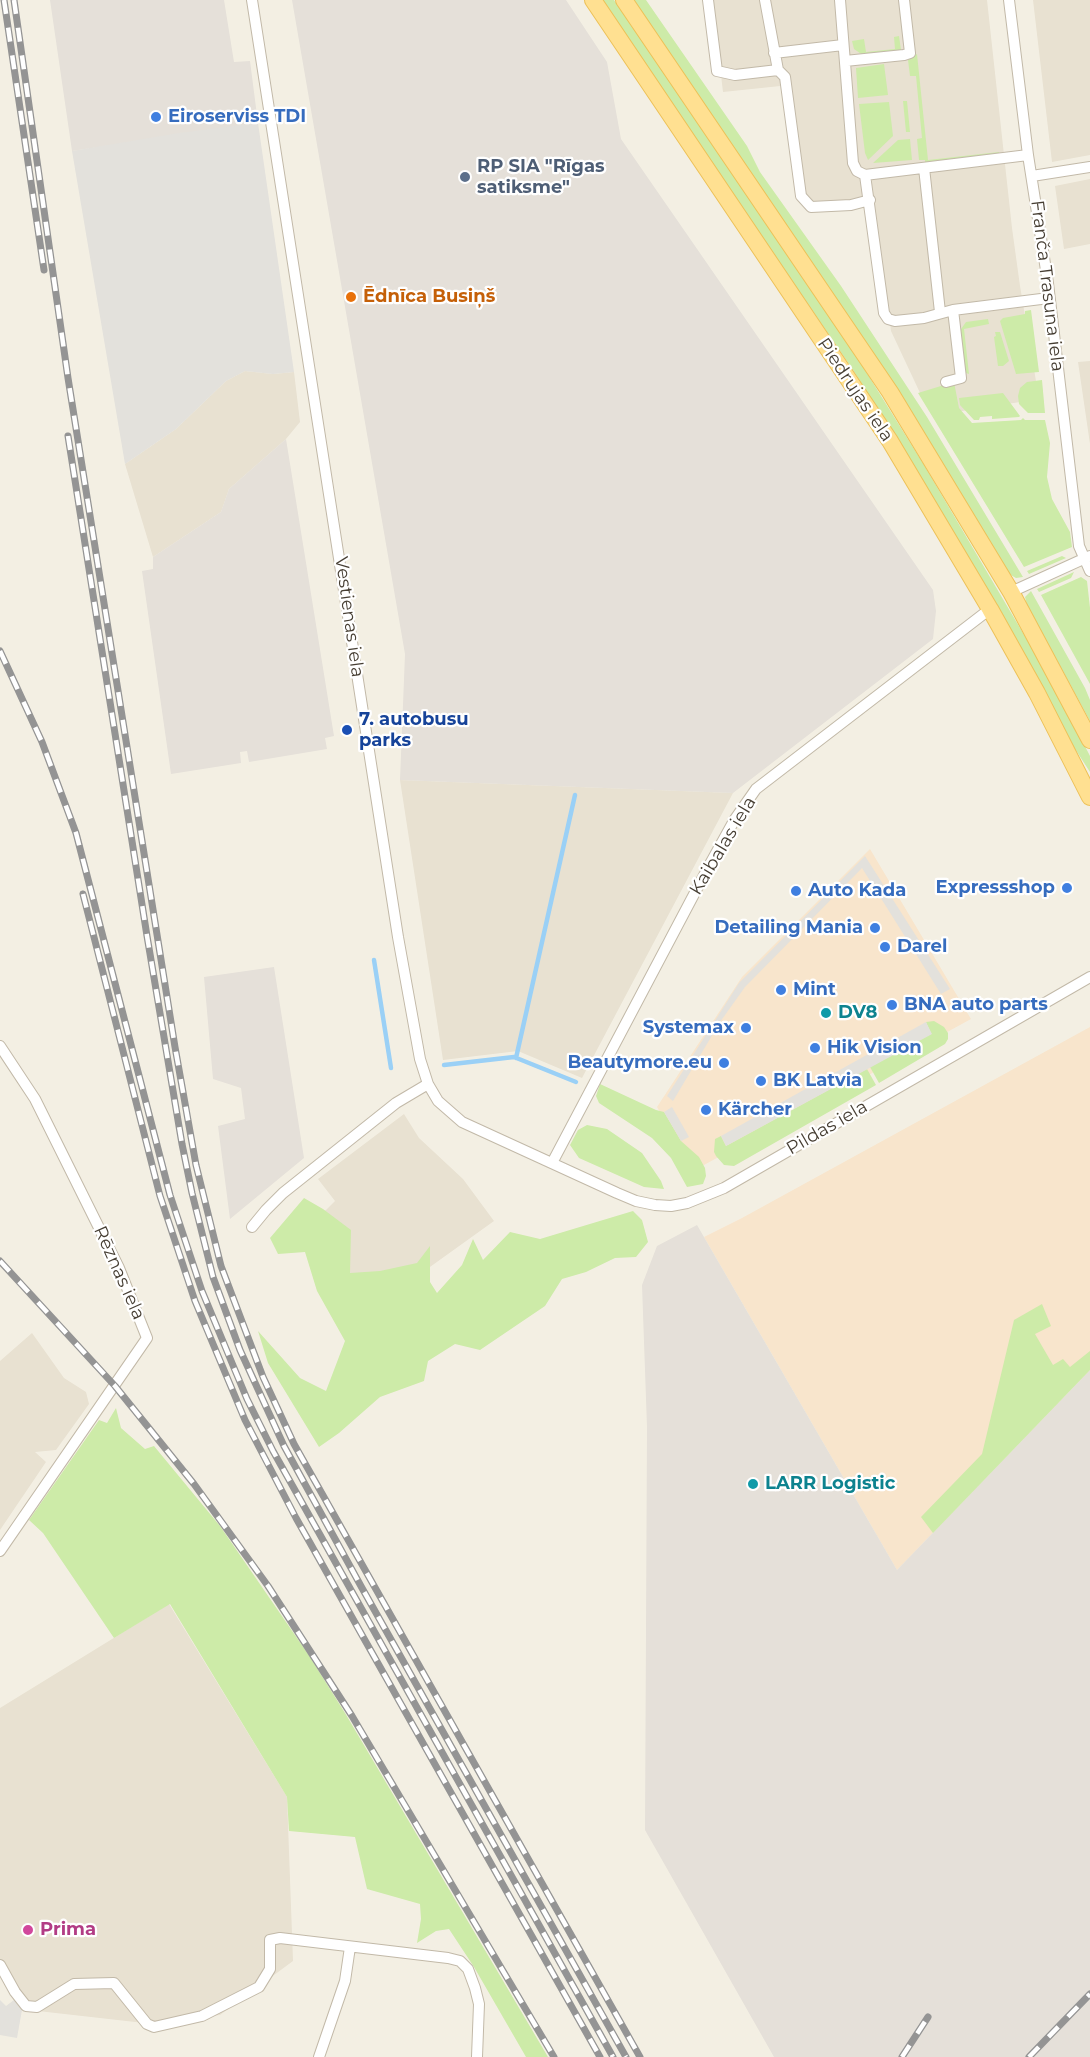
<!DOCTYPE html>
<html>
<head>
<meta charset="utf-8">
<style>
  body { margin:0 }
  canvas { display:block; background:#f3efe3 }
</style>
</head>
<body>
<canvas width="1090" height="2057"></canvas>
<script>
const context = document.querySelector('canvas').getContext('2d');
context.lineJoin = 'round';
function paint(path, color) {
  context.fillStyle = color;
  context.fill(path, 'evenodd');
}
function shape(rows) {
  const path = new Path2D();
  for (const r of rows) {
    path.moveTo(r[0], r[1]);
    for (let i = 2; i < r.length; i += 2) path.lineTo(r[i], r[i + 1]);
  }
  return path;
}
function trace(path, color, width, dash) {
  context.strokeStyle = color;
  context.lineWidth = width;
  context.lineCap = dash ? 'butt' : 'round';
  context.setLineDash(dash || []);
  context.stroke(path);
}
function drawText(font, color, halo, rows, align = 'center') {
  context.font = font + ' Montserrat,sans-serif';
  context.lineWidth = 4.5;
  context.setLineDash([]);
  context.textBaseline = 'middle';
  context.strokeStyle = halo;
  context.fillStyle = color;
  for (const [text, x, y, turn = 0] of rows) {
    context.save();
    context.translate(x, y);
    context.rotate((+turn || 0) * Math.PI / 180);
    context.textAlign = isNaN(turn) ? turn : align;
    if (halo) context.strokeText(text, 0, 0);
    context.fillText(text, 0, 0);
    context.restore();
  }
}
const residential = shape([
  [712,0,987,0,1012,228,1020,286,1039,399,956,412,921,395,891,331,874,207,807,211,790,85,723,92],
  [1033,0,1090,0,1090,155,1052,162],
  [1090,179,1090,244,1064,249,1055,186],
  [1090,361,1090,444,1078,362],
  [245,371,273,374,294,372,300,422,286,439,229,489,221,512,153,557,125,464,176,429,226,381],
  [400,780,733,793,582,1078,518,1051,443,1060],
  [404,1114,419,1138,463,1179,494,1221,416,1277,355,1309,315,1216,326,1210,335,1201,318,1179],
  [32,1333,64,1378,86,1392,89,1404,56,1450,35,1452,46,1462,0,1530,0,1361],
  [169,1604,287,1797,293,1961,220,2015,144,2023,38,2011,0,1970,0,1708]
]);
const commercial = shape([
  [870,849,971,1019,693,1171,657,1107,742,977],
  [1090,1027,1090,1370,897,1570,704,1237,742,1218]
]);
const industrial = shape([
  [50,0,224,0,234,62,250,61,258,123,72,151],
  [292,0,566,0,607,62,621,139,933,590,936,611,933,639,733,793,400,780,405,654],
  [286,439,334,736,325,738,327,749,249,762,247,751,240,752,241,763,171,774,142,571,153,569,153,557,221,512,229,489],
  [274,967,304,1158,230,1219,218,1126,245,1119,241,1088,213,1079,204,977],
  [697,1225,897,1570,1090,1370,1090,2057,774,2057,645,1830,647,1427,642,1285,657,1246]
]);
const green = shape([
  [601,0,614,0,850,346,924,465,1053,684,1090,756,1090,772,1070,741,1028,660,997,607,914,466,853,370],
  [634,0,646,0,747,146,760,172,841,286,927,417,1023,577,1016,578,1009,574,906,404],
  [899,36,901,50,867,58,854,49,852,41,864,39,866,52,895,49,894,37],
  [917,54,928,160,999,152,999,155,925,164,925,160,919,160,917,139,922,138,916,76,910,76,908,60],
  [884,64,888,95,858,98,856,68],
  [903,101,907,101,910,132,906,132],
  [889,102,893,136,868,160,865,153,859,104],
  [910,139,912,160,873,163,898,140],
  [1031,310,1039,372,1016,374,1000,321,1003,318,1025,314,1025,311],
  [988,319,989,324,964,329,969,374,966,373,959,332,966,322],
  [995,332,1000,332,1009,361,1003,366,998,366,994,337,996,336],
  [1042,380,1045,413,1028,413,1019,404,1018,396,1020,388,1027,382],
  [954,382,959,408,972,423,1021,420,1023,418,1025,420,1045,420,1050,443,1047,477,1052,499,1070,532,1072,547,1024,567,918,393],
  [1003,393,1020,416,1019,417,992,419,992,416,980,417,979,420,974,420,960,405,959,398],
  [1062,556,1066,558,1029,574,1027,571],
  [1074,572,1071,578,1039,592,1037,589],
  [1081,577,1087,581,1090,608,1090,684,1041,595],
  [1031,591,1085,688,1090,700,1090,721,1027,605,1025,597],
  [934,1021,944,1027,948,1033,948,1039,945,1044,879,1083,870,1067,931,1034,926,1022],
  [867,1069,876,1085,734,1166,724,1165,716,1156,714,1152,715,1139,721,1136,726,1146],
  [600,1084,656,1110,664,1112,681,1141,699,1157,705,1168,706,1176,703,1184,687,1187,671,1158,652,1138,599,1103,596,1096],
  [587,1125,607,1129,642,1153,661,1181,664,1189,644,1187,579,1158,570,1145,578,1130],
  [304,1198,323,1209,351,1230,350,1273,380,1271,417,1263,430,1246,430,1282,437,1293,462,1265,473,1239,483,1260,510,1232,540,1239,633,1211,642,1220,648,1242,636,1257,615,1258,586,1272,562,1279,545,1306,480,1350,455,1344,428,1361,424,1381,380,1397,339,1433,319,1447,268,1363,258,1331,300,1378,326,1391,345,1341,317,1291,305,1252,278,1254,270,1238],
  [1042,1304,1051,1326,1035,1334,1053,1365,1063,1359,1070,1367,1090,1351,1090,1370,933,1533,921,1517,982,1454,1014,1320],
  [116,1408,121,1428,145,1449,154,1446,220,1526,308,1654,345,1713,548,2057,526,2057,474,1967,449,1929,436,1931,417,1943,421,1919,420,1904,367,1889,355,1837,289,1831,287,1797,170,1604,114,1638,43,1533,29,1520,99,1420,107,1423]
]);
const parking = shape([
  [258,123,294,372,273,374,245,371,226,381,176,429,125,464,72,151,179,133],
  [865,856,950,989,941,994,862,868,745,987,720,1022,673,1101,667,1096,739,983],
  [926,1022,932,1034,726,1146,721,1136],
  [672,1107,689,1137,681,1141,664,1112],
  [0,2000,6,2006,14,2000,22,2010,17,2038,0,2035]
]);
const stream = shape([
  [374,960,391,1068],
  [516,1058,575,795],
  [444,1065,514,1057,576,1082]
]);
const street = shape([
  [252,0,398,937,420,1059,428,1084,438,1101,462,1122,617,1193,636,1201,655,1205,671,1206,687,1203,724,1188,1090,977],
  [708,0,717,71,735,75,778,70],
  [765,0,778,70,785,77,801,196,811,207,851,205,870,200],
  [840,0,853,163,857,171,865,175,884,313,888,319,895,321,924,318,953,310,1049,298],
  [1009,0,1028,155,1048,283,1079,546,1090,571],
  [774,53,843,45],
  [845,61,904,55,910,53,904,0],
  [924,168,940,312],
  [865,175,1028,155],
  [1032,176,1090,167],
  [946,382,961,378,953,310],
  [1011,592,1090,556],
  [0,1046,35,1099,119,1268,147,1338,0,1551],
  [552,1163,710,864,735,819,756,789,990,609],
  [252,1227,266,1210,283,1193,396,1103,428,1084],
  [0,1965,15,1992,26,2006,37,2007,74,1984,114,1983,147,2024,154,2027,202,2016,259,1987,270,1969,270,1940,280,1938,448,1958,460,1961,468,1969,475,1988,479,2004,477,2057],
  [319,2057,345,1981,350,1947]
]);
const primary = shape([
  [593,0,890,441,990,609,1037,693,1090,797],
  [624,0,890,392,1011,592,1090,740]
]);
const rail = shape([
  [4,0,44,270],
  [14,0,68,378,175,1047,196,1165,221,1266,263,1377,294,1444,640,2057],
  [68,436,147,936,182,1144,192,1193,213,1277,240,1350,284,1446,362,1588,626,2057],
  [0,651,42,742,76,833,170,1195,202,1291,247,1399,273,1451,613,2057],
  [83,894,160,1196,195,1301,245,1420,296,1518,600,2057],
  [0,1261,115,1386,194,1484,268,1586,352,1716,554,2057],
  [902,2057,928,2017],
  [1029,2057,1090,1994]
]);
const markers = [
  [156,117,6,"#3f7fe0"],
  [465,177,6,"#5c6f8a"],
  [351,297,6,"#e8710a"],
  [347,730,6,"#1a4fb4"],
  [1067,888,6,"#3f7fe0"],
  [796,891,6,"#3f7fe0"],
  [875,928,6,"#3f7fe0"],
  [885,947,6,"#3f7fe0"],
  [781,990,6,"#3f7fe0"],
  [892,1005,6,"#3f7fe0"],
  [826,1013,6,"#0f9aa8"],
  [746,1028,6,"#3f7fe0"],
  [815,1048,6,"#3f7fe0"],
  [724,1063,6,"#3f7fe0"],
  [761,1081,6,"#3f7fe0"],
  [706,1110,6,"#3f7fe0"],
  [753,1484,6,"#0f9aa8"],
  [28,1930,6,"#d1479c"]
];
const shopNames = [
  ["Eiroserviss TDI",168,117],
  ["Expressshop",1055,888,"right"],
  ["Auto Kada",808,891],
  ["Detailing Mania",863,928,"right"],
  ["Darel",897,947],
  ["Mint",793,990],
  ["BNA auto parts",904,1005],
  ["Systemax",734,1028,"right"],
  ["Hik Vision",827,1048],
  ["Beautymore.eu",712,1063,"right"],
  ["BK Latvia",773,1081],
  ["Kärcher",718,1110]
];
const serviceNames = [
  ["RP SIA \"Rīgas",477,167],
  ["satiksme\"",477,188]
];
const streetNames = [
  ["Franča Trasuna iela",1047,286,83],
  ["Piedrujas iela",855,390,56],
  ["Vestienas iela",349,617,82],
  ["Kaibalas iela",723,846,-59],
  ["Pildas iela",827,1128,-30],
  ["Rēznas iela",119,1273,66]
];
const foodNames = [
  ["Ēdnīca Busiņš",363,297]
];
const transitNames = [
  ["7. autobusu",359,720],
  ["parks",359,741]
];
const cultureNames = [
  ["DV8",838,1013],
  ["LARR Logistic",765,1484]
];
const hotelNames = [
  ["Prima",40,1930]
];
paint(residential, '#e8e1d1');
paint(commercial, '#f8e5cc');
paint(industrial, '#e5e0d9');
paint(green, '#cdeba8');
paint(parking, '#e3e1dc');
trace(stream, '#9ad0f6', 4.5);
trace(street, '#c2b9a8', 12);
trace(primary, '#edc158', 18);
trace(street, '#fff', 10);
trace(primary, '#ffe091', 16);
trace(rail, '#949494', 7);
trace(rail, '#fff', 4.5, [14]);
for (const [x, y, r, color] of markers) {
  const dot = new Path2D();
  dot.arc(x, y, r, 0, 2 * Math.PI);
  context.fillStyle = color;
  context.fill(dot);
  trace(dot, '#fff', 2);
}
drawText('bold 18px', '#366cbe', '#fff', shopNames, 'left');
drawText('bold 18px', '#4e5e75', '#fff', serviceNames, 'left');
drawText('18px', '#463e33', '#fff', streetNames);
drawText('bold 18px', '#c56008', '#fff', foodNames, 'left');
drawText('bold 18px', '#164399', '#fff', transitNames, 'left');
drawText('bold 18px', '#0d838f', '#fff', cultureNames, 'left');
drawText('bold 18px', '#b23c85', '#fff', hotelNames, 'left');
</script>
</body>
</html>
